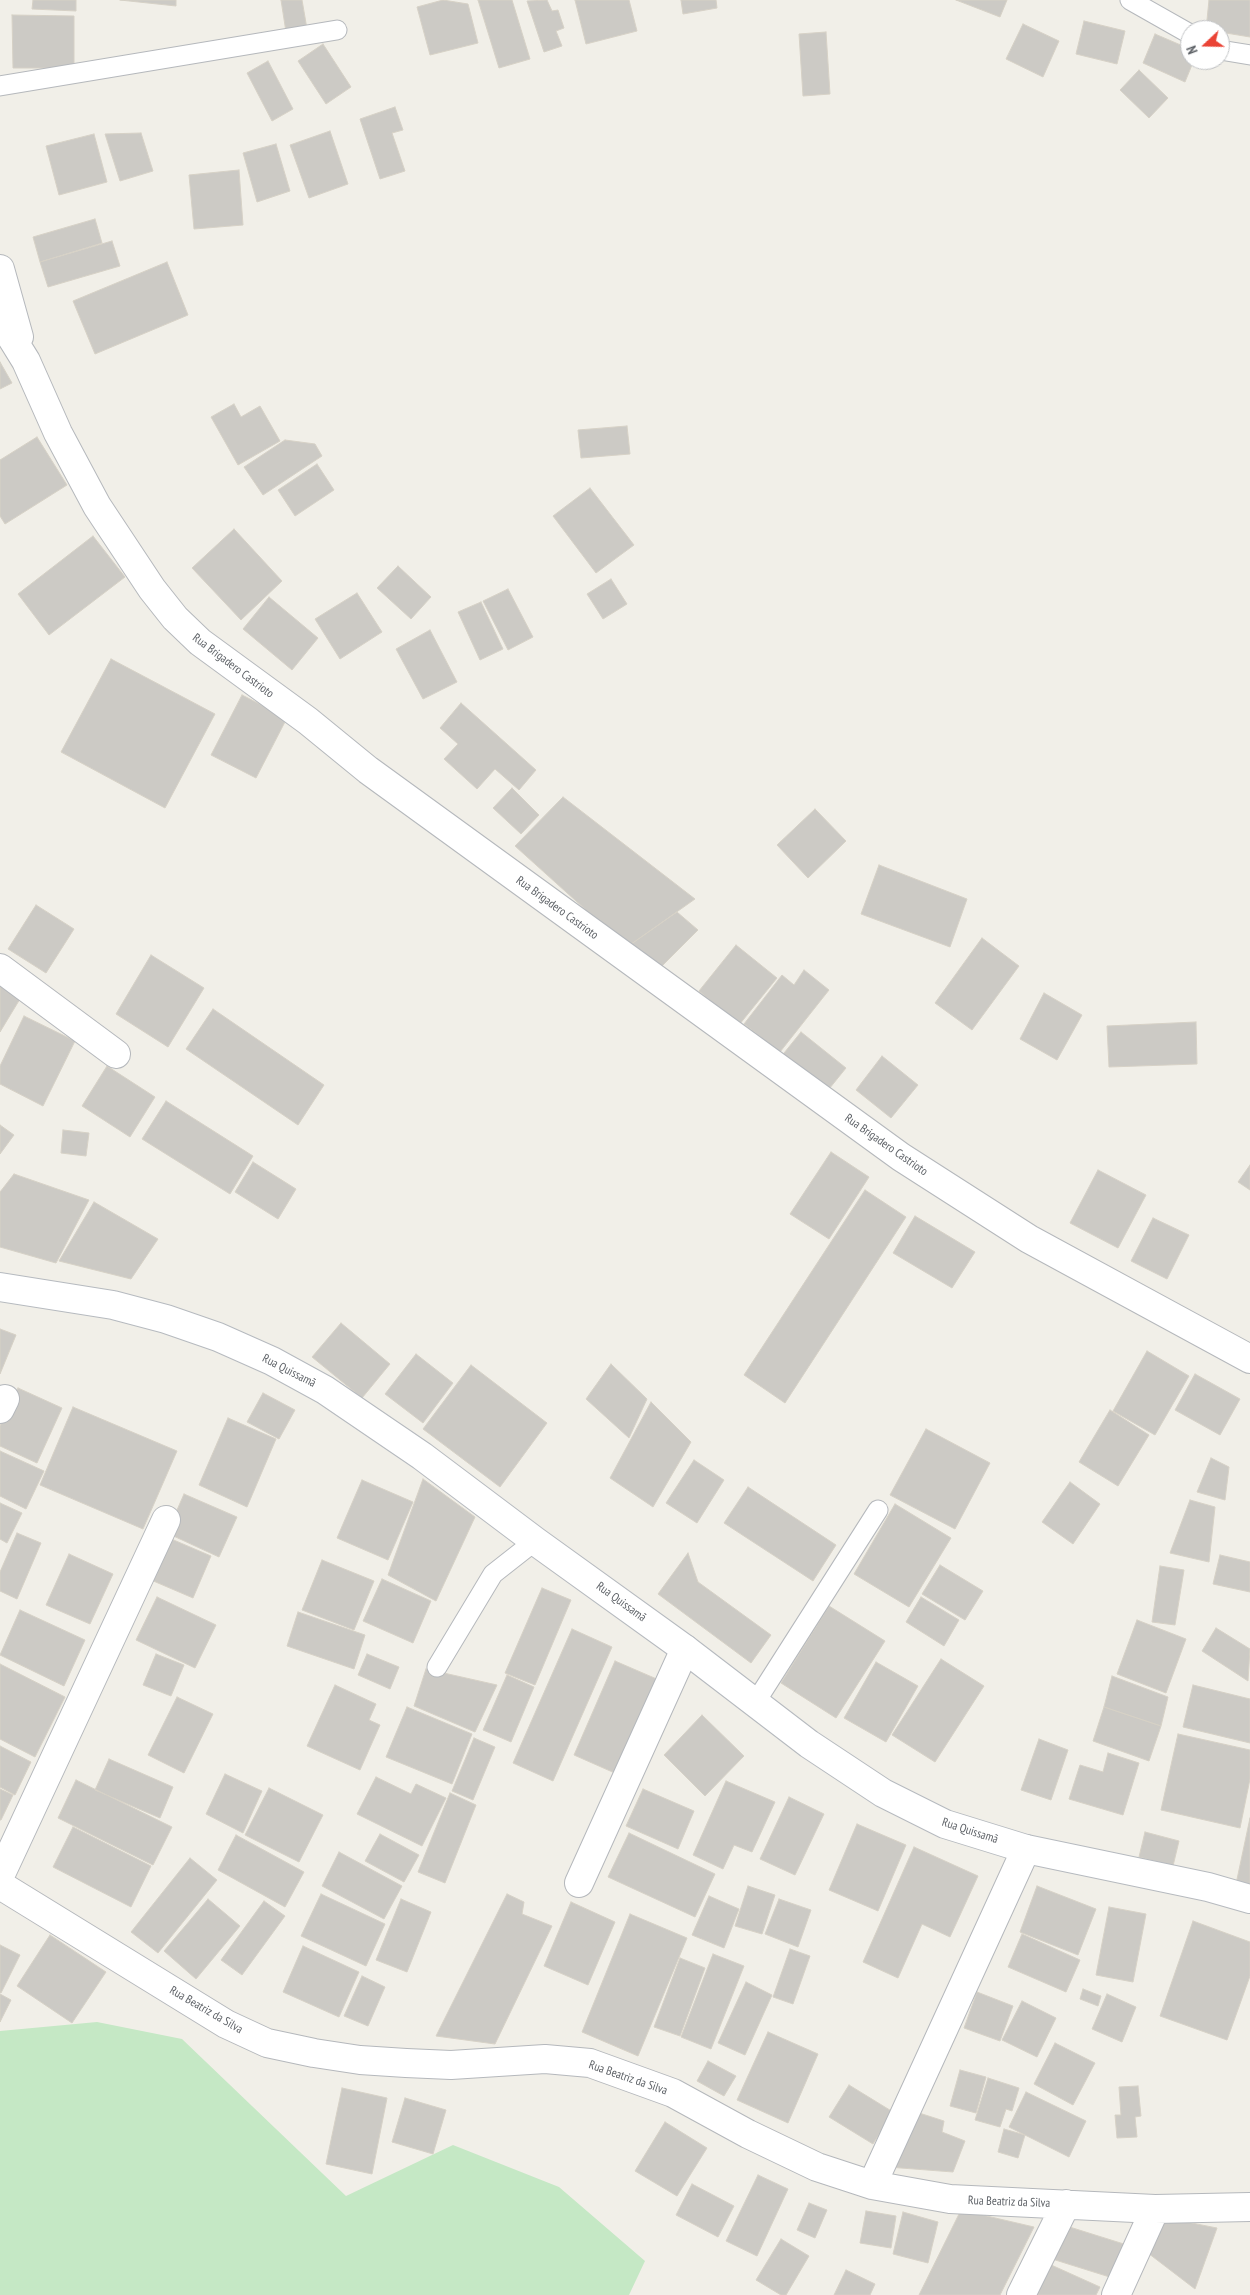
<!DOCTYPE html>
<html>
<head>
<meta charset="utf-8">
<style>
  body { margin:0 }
  #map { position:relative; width:1250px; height:2295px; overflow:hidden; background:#f1efe8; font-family:"PT Sans Narrow",sans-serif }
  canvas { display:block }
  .north { position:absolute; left:1180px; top:20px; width:50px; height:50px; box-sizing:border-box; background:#fff; border:1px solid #bfc1c3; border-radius:50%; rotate:249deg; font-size:14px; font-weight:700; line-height:20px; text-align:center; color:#5f6368 }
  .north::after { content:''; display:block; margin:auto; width:18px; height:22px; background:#ea4335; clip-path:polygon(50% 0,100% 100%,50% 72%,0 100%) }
</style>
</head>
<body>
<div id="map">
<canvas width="1250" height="2295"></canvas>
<div class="north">N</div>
</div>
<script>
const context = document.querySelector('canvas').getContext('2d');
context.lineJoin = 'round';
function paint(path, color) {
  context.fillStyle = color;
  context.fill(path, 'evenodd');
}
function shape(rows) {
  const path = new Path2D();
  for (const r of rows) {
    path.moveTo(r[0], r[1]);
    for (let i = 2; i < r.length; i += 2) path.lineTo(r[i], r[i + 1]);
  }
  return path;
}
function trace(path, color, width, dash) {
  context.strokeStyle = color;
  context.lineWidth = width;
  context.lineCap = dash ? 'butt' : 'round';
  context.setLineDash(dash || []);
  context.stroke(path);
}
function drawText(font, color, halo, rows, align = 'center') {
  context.font = font + ' "PT Sans Narrow",sans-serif';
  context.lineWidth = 4;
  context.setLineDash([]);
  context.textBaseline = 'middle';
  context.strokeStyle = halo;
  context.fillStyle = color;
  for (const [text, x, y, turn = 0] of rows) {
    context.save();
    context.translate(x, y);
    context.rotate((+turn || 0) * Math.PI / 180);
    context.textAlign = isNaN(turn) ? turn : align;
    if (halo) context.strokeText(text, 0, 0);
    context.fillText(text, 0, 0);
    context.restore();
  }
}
const green = shape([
  [97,2022,182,2039,346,2196,453,2145,559,2187,645,2261,629,2295,0,2295,0,2031]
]);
const building = shape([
  [33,0,76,0,76,11,32,9,33,0],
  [120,0,176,0,176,6,120,0],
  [281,0,302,0,307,29,286,32,281,0],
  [443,0,468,4,478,43,430,55,417,7,443,0],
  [478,0,512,0,530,59,499,68,478,0],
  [547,0,552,11,558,10,564,28,556,31,562,46,544,52,527,1,547,0],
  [575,0,629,0,637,31,586,44,575,0],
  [681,0,716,0,717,8,683,14,681,0],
  [956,0,1007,0,1000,17,956,0],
  [1209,0,1250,0,1250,37,1220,32,1220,30,1206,30,1209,0],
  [12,15,74,16,74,68,13,68,12,15],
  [1084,21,1125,31,1117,64,1076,54,1084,21],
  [1023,24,1059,41,1043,77,1006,59,1023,24],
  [826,32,830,94,803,96,799,34,826,32],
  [1155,34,1190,49,1190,60,1194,60,1185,82,1143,63,1155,34],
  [323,44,351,87,326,104,298,61,323,44],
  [268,61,293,109,272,121,247,73,268,61],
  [1139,70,1168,98,1149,118,1120,90,1139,70],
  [395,107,403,130,392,133,405,171,380,179,360,119,395,107],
  [330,131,348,184,309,198,290,145,330,131],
  [141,133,153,171,120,181,105,134,141,133],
  [94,134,107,182,59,195,46,146,94,134],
  [276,144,290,191,257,202,243,153,276,144],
  [239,170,243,225,194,229,189,175,239,170],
  [95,219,102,243,40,262,33,237,95,219],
  [112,241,120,266,48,287,40,262,112,241],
  [167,262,188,315,95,354,73,301,167,262],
  [0,362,12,383,0,389,0,362],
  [234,404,241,417,260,406,280,441,238,465,211,417,234,404],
  [627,426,630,454,581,458,578,430,627,426],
  [37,437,67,485,5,524,0,516,0,460,37,437],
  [285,440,315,444,322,456,263,495,244,467,285,440],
  [317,464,334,490,295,516,278,490,317,464],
  [590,488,634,545,596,573,553,516,590,488],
  [234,529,282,581,241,620,192,568,234,529],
  [93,536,125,577,49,635,18,594,93,536],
  [398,566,431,597,411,619,377,588,398,566],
  [611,579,627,604,603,619,587,594,611,579],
  [508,589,533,637,508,650,483,601,508,589],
  [357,593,382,632,340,659,315,619,357,593],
  [269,597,318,638,292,670,243,629,269,597],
  [481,602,503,649,480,660,458,612,481,602],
  [430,630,457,682,423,699,396,649,430,630],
  [111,659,215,714,165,808,61,752,111,659],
  [242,695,287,718,256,778,211,755,242,695],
  [461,703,536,770,519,790,495,769,477,789,444,759,458,744,440,728,461,703],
  [512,788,539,815,521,834,493,808,512,788],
  [563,797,695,899,627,947,515,846,563,797],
  [815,809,846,841,808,878,777,845,815,809],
  [879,865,967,899,950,947,861,914,879,865],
  [36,905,74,929,46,973,8,949,36,905],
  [677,912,698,930,659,969,627,947,677,912],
  [982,938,1019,966,972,1030,935,1003,982,938],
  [736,945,777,978,739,1025,699,991,736,945],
  [151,955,204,988,168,1047,116,1014,151,955],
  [804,970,829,990,780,1052,744,1024,782,975,794,985,804,970],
  [0,979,23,994,0,1032,0,979],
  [1044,993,1082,1015,1057,1060,1020,1039,1044,993],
  [213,1009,324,1085,298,1125,186,1049,213,1009],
  [24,1016,75,1041,43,1106,0,1084,0,1066,24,1016],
  [1196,1022,1197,1064,1109,1067,1107,1026,1196,1022],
  [801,1032,846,1068,825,1094,780,1058,801,1032],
  [882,1056,918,1085,891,1118,856,1090,882,1056],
  [107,1066,155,1097,130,1137,82,1106,107,1066],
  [166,1101,253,1156,230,1194,142,1139,166,1101],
  [0,1125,14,1135,0,1154,0,1125],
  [63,1130,89,1133,86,1156,61,1153,63,1130],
  [831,1152,869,1177,829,1239,790,1214,831,1152],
  [253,1162,296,1189,278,1219,235,1192,253,1162],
  [1250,1165,1250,1190,1238,1182,1250,1165],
  [1098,1170,1146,1195,1118,1248,1070,1223,1098,1170],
  [14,1174,89,1200,56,1263,0,1247,0,1192,14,1174],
  [865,1190,906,1217,785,1403,744,1375,865,1190],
  [94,1202,158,1239,131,1279,59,1261,94,1202],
  [915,1216,975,1252,952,1288,893,1253,915,1216],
  [1153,1218,1189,1235,1167,1279,1131,1261,1153,1218],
  [341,1323,390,1364,362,1398,312,1357,341,1323],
  [0,1329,16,1335,0,1374,0,1329],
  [1147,1351,1189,1376,1155,1435,1113,1411,1147,1351],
  [416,1354,453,1383,423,1423,385,1394,416,1354],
  [611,1364,647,1399,629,1438,586,1399,611,1364],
  [471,1365,547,1423,500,1487,423,1429,471,1365],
  [1195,1374,1240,1399,1220,1435,1175,1410,1195,1374],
  [18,1388,62,1408,37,1463,0,1446,0,1426,18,1388],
  [263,1393,295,1410,279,1439,247,1422,263,1393],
  [651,1402,691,1442,653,1507,610,1478,651,1402],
  [73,1407,177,1451,143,1529,40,1485,73,1407],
  [1110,1410,1149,1435,1118,1486,1079,1462,1110,1410],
  [228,1418,276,1439,247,1507,199,1485,228,1418],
  [926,1429,990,1463,955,1529,890,1495,926,1429],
  [0,1451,44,1471,26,1509,0,1496,0,1451],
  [1211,1458,1229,1467,1225,1500,1197,1492,1211,1458],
  [694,1460,724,1480,697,1523,666,1503,694,1460],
  [423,1479,475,1517,436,1601,388,1575,423,1479],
  [362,1480,413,1502,388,1560,337,1538,362,1480],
  [1070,1482,1100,1504,1073,1544,1042,1522,1070,1482],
  [748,1487,836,1545,813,1581,724,1523,748,1487],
  [184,1494,237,1517,219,1557,167,1533,184,1494],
  [1190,1500,1215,1507,1209,1562,1170,1553,1190,1500],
  [0,1503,22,1513,7,1543,0,1539,0,1503],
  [895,1504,951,1538,909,1607,854,1574,895,1504],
  [17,1533,41,1543,17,1599,0,1591,0,1572,17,1533],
  [162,1535,211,1556,193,1598,144,1577,162,1535],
  [688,1553,698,1582,771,1635,751,1663,658,1594,688,1553],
  [69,1554,113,1574,90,1624,46,1605,69,1554],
  [1220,1555,1250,1562,1250,1592,1213,1584,1220,1555],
  [322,1560,374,1581,354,1630,302,1610,322,1560],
  [940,1565,983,1591,965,1620,922,1594,940,1565],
  [1160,1566,1184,1570,1175,1625,1152,1622,1160,1566],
  [382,1579,431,1601,413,1643,363,1621,382,1579],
  [542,1588,571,1600,535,1685,505,1673,542,1588],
  [157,1597,216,1625,195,1668,136,1640,157,1597],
  [921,1597,959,1620,944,1646,906,1622,921,1597],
  [829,1606,885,1641,836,1718,781,1683,829,1606],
  [20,1610,85,1640,64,1686,0,1655,20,1610],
  [298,1612,365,1635,354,1669,287,1646,298,1612],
  [1137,1620,1186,1639,1166,1693,1117,1674,1137,1620],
  [1216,1628,1250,1649,1248,1681,1202,1651,1216,1628],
  [572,1629,612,1647,553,1781,513,1763,572,1629],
  [156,1654,184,1665,171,1696,143,1685,156,1654],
  [367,1654,399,1667,390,1689,358,1675,367,1654],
  [941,1659,984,1686,935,1762,892,1735,941,1659],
  [615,1661,659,1680,617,1774,574,1755,615,1661],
  [876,1662,918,1686,886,1742,844,1718,876,1662],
  [0,1664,65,1697,35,1757,0,1739,0,1664],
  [426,1669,497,1685,475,1732,414,1706,426,1669],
  [507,1675,534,1687,511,1742,483,1730,507,1675],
  [1112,1676,1168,1697,1161,1726,1104,1707,1112,1676],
  [335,1685,376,1704,369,1720,380,1725,360,1770,307,1746,335,1685],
  [1193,1685,1250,1699,1250,1743,1183,1727,1193,1685],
  [177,1697,213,1714,184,1773,148,1755,177,1697],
  [407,1707,472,1734,452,1784,386,1757,407,1707],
  [1104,1707,1161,1726,1149,1761,1093,1741,1104,1707],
  [702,1715,744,1756,705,1796,664,1755,702,1715],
  [1178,1734,1250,1750,1250,1779,1240,1828,1161,1810,1178,1734],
  [474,1738,495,1747,473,1800,452,1791,474,1738],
  [1039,1739,1068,1750,1051,1800,1021,1790,1039,1739],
  [0,1746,31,1762,15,1795,0,1787,0,1746],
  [1108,1753,1139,1763,1123,1815,1069,1799,1080,1765,1103,1772,1108,1753],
  [109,1759,173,1787,160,1818,95,1790,109,1759],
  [225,1774,262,1791,243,1833,206,1814,225,1774],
  [376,1777,411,1794,416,1784,446,1798,422,1846,357,1814,376,1777],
  [76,1780,172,1827,153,1865,58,1818,76,1780],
  [726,1781,775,1802,752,1852,734,1845,723,1869,693,1855,726,1781],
  [269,1788,323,1815,299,1862,245,1835,269,1788],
  [0,1789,13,1795,1,1820,0,1820,0,1789],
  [643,1789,694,1811,678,1849,626,1826,643,1789],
  [450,1793,476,1805,445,1883,418,1872,450,1793],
  [789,1797,824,1814,795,1875,760,1859,789,1797],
  [1250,1818,1250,1887,1236,1884,1250,1818],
  [857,1824,906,1845,878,1911,829,1890,857,1824],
  [73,1827,151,1866,131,1907,53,1867,73,1827],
  [1145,1832,1179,1841,1173,1866,1139,1857,1145,1832],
  [629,1833,715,1874,695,1917,608,1877,629,1833],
  [380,1834,419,1855,404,1882,365,1861,380,1834],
  [236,1835,304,1872,285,1907,218,1870,236,1835],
  [914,1847,978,1876,950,1937,922,1924,898,1978,863,1962,914,1847],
  [339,1852,402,1886,384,1919,322,1886,339,1852],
  [190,1858,217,1880,158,1953,131,1932,190,1858],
  [748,1886,775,1895,762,1934,735,1926,748,1886],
  [1037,1886,1096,1909,1078,1955,1020,1932,1037,1886],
  [321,1894,385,1924,366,1966,301,1936,321,1894],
  [507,1894,524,1902,522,1914,552,1926,495,2044,436,2036,507,1894],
  [709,1896,739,1909,724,1948,692,1935,709,1896],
  [208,1899,240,1926,196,1979,164,1951,208,1899],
  [401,1899,431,1912,407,1972,376,1960,401,1899],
  [779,1899,811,1910,798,1947,765,1934,779,1899],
  [264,1901,285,1916,242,1975,221,1960,264,1901],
  [571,1902,615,1922,588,1985,544,1966,571,1902],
  [1109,1907,1146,1914,1133,1982,1096,1975,1109,1907],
  [630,1914,687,1938,638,2056,582,2032,630,1914],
  [1193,1921,1250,1942,1250,1976,1227,2040,1160,2016,1193,1921],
  [1022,1934,1080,1960,1066,1992,1008,1967,1022,1934],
  [50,1935,106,1972,72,2023,17,1986,50,1935],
  [0,1945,20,1955,1,1993,0,1992,0,1945],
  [303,1946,359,1972,339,2017,283,1992,303,1946],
  [790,1949,810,1956,793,2004,773,1997,790,1949],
  [713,1954,744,1966,711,2049,681,2037,713,1954],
  [680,1958,705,1968,680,2036,654,2027,680,1958],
  [362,1976,385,1987,368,2026,344,2016,362,1976],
  [746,1982,772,1995,745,2055,718,2043,746,1982],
  [1083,1989,1101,1996,1098,2006,1080,1999,1083,1989],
  [977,1992,1013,2006,1000,2041,964,2028,977,1992],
  [0,1994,11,2000,0,2022,0,1994],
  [1107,1994,1136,2007,1122,2042,1092,2029,1107,1994],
  [1022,2001,1056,2018,1037,2057,1002,2040,1022,2001],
  [768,2032,818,2054,788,2123,737,2100,768,2032],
  [1055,2043,1095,2063,1073,2105,1034,2084,1055,2043],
  [708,2061,736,2076,724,2096,697,2081,708,2061],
  [960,2070,986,2077,976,2113,950,2106,960,2070],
  [988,2078,1019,2088,1012,2111,1006,2109,1000,2127,975,2120,988,2078],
  [849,2085,893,2112,873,2144,829,2117,849,2085],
  [1138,2086,1141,2116,1135,2117,1137,2137,1117,2138,1115,2115,1121,2115,1119,2087,1138,2086],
  [342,2088,387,2098,372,2174,326,2164,342,2088],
  [1026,2092,1086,2121,1069,2157,1009,2127,1026,2092],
  [405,2098,446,2110,433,2154,392,2142,405,2098],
  [916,2112,944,2121,942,2132,965,2141,953,2172,888,2167,916,2112],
  [665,2122,707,2148,677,2196,635,2171,665,2122],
  [1004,2129,1025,2135,1018,2158,998,2152,1004,2129],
  [758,2175,788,2189,757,2256,726,2241,758,2175],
  [692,2184,734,2206,718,2237,676,2215,692,2184],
  [809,2203,827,2210,815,2238,797,2230,809,2203],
  [961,2210,1034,2227,1000,2295,919,2295,961,2210],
  [866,2211,896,2216,891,2248,860,2243,866,2211],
  [903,2212,938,2222,928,2263,893,2254,903,2212],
  [1161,2217,1217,2228,1195,2289,1144,2250,1161,2217],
  [1060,2224,1127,2245,1116,2279,1049,2258,1060,2224],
  [781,2239,809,2256,786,2295,781,2295,756,2280,781,2239],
  [1049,2264,1100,2287,1096,2295,1035,2295,1049,2264],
  [846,2270,875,2284,870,2295,834,2295,846,2270]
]);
const lane = shape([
  [1130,0,1190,34],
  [1220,50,1250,55],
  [0,86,337,30],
  [437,1667,493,1574,535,1541],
  [755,1703,878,1510]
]);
const street = shape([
  [0,269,19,337],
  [0,319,26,361,58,433,97,506,152,589,175,618,200,642,308,721,368,770,901,1157,1029,1239,1250,1359],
  [0,968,116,1054],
  [0,1409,5,1399],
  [0,1876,166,1520],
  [579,1883,685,1649],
  [0,1885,226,2024,267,2043,314,2053,360,2060,406,2063,451,2065,545,2059,590,2063,673,2093,748,2134,817,2167,872,2185,950,2199,1155,2209,1250,2207],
  [872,2185,1026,1849],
  [1021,2295,1066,2204],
  [1116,2295,1155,2209]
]);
const secondary = shape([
  [0,1287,113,1305,166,1319,218,1337,272,1361,325,1390,422,1456,535,1541,685,1649,809,1744,883,1793,945,1824,1026,1849,1208,1887,1250,1899]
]);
const streetNames = [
  ["Rua Brigadero Castrioto",233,666,37],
  ["Rua Brigadero Castrioto",557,908,36],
  ["Rua Brigadero Castrioto",886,1145,35],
  ["Rua Quissamã",289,1371,27],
  ["Rua Quissamã",621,1602,36],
  ["Rua Quissamã",970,1831,18],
  ["Rua Beatriz da Silva",206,2010,30],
  ["Rua Beatriz da Silva",628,2078,19],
  ["Rua Beatriz da Silva",1009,2202,2]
];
paint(green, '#c5e8c5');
paint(building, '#cccac5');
trace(building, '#d6d1c6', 1);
trace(lane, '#b5b8bc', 21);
trace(street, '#b5b8bc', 30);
trace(secondary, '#b6babf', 30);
trace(lane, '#fff', 19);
trace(street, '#fff', 28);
trace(secondary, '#fff', 28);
drawText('12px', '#5f6368', '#fff', streetNames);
</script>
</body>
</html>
